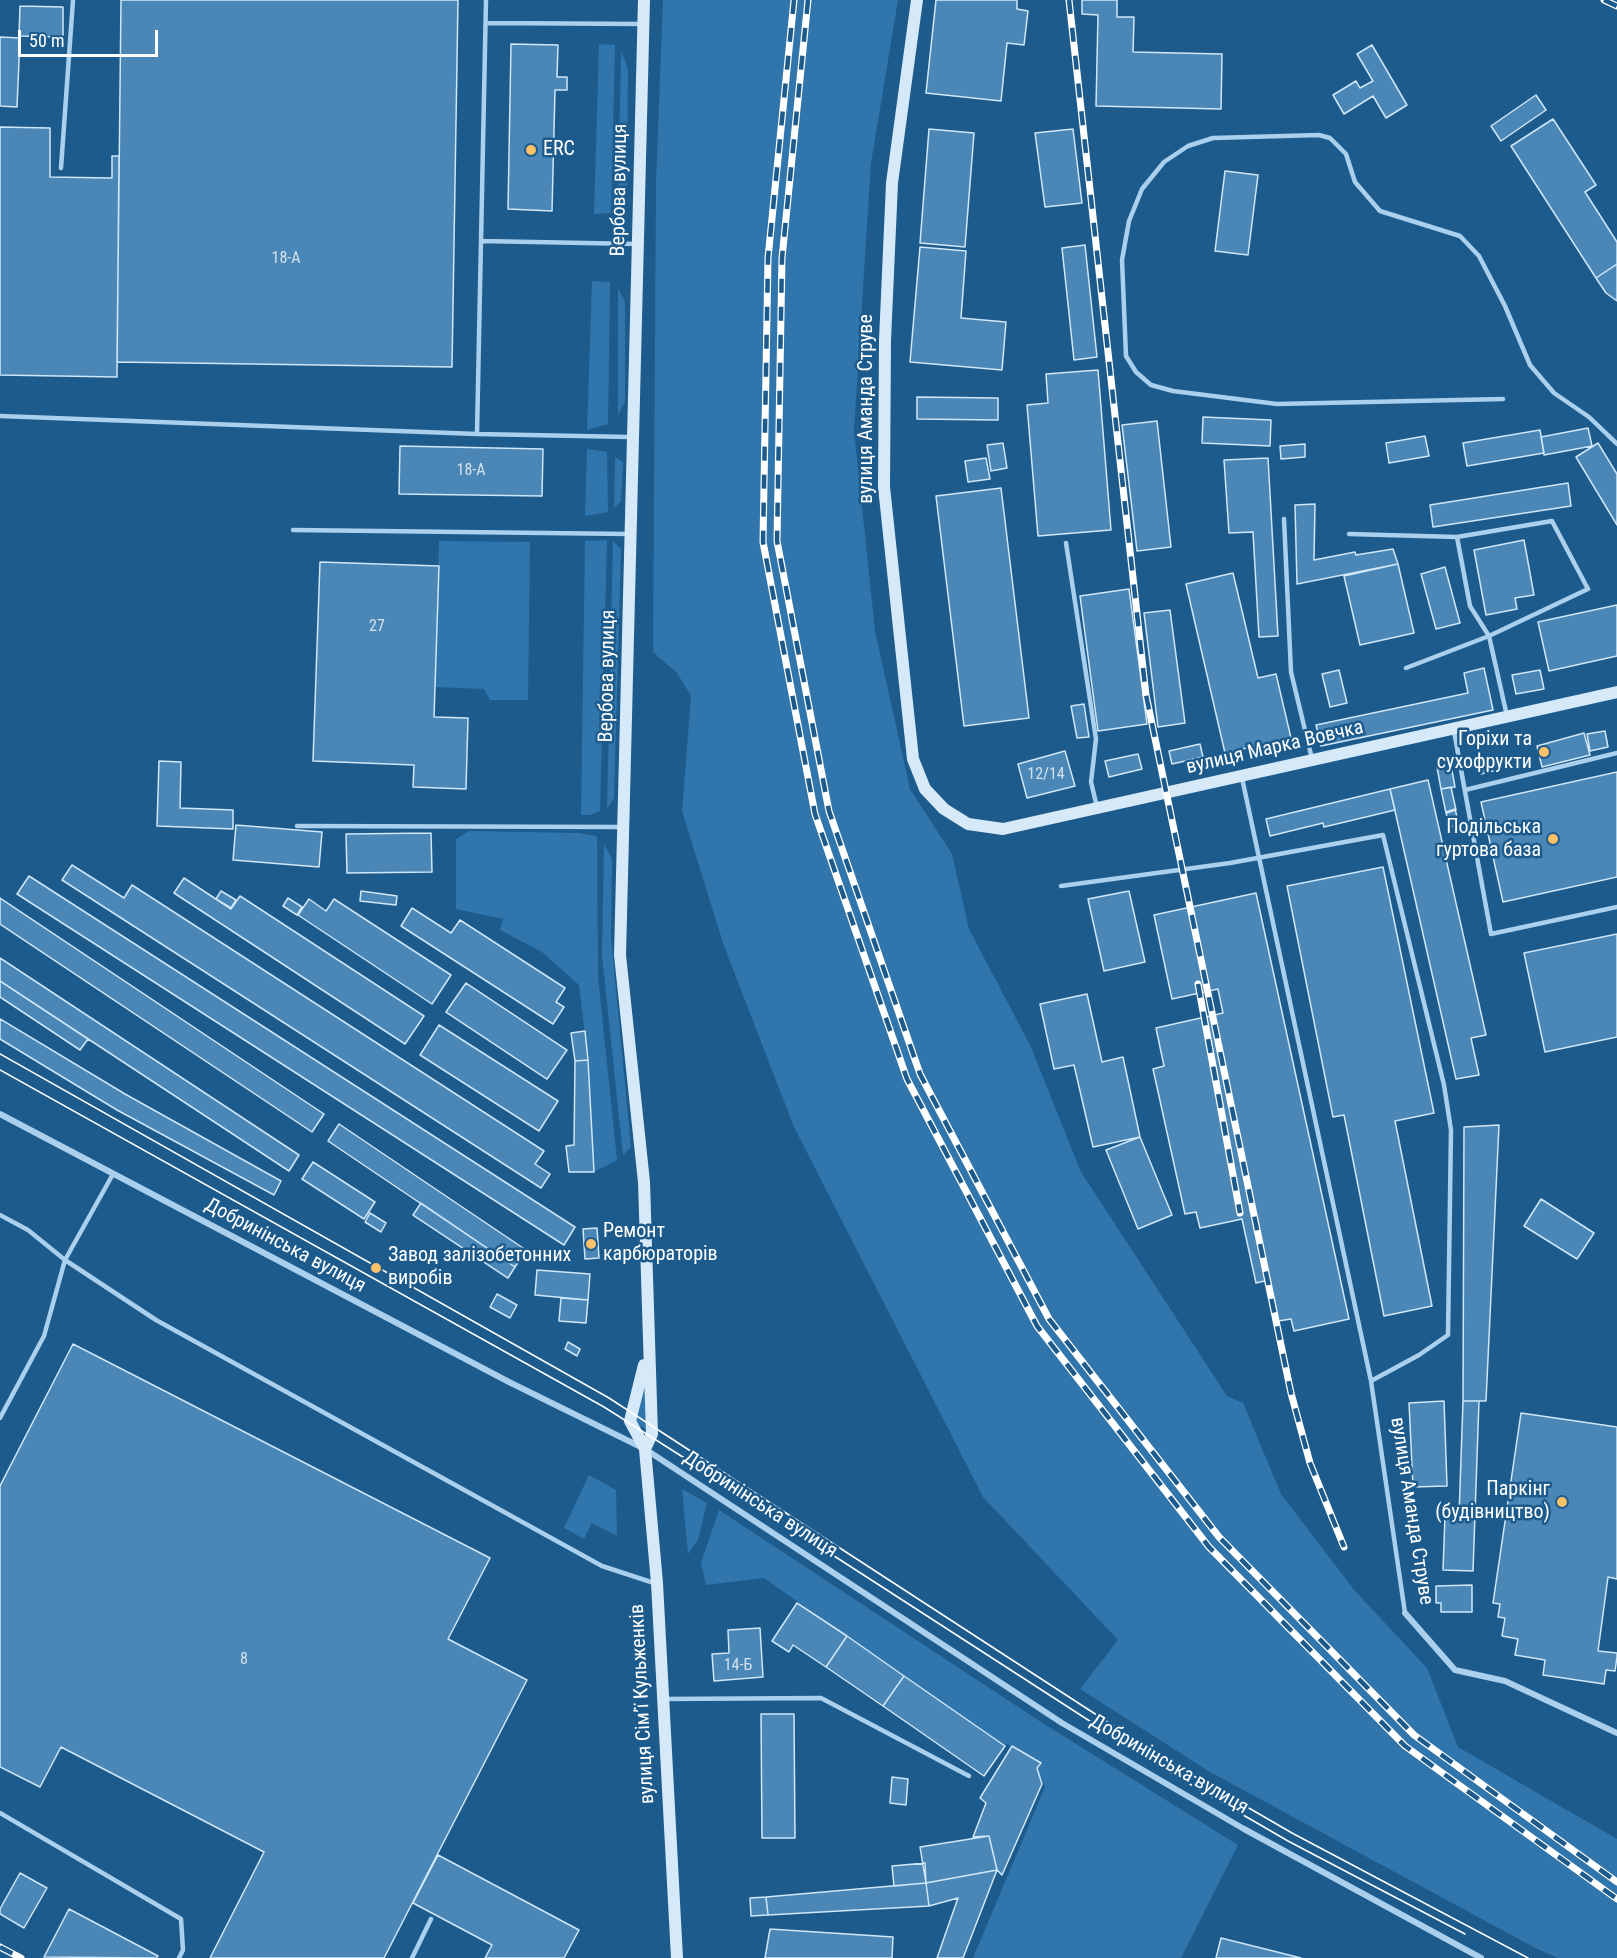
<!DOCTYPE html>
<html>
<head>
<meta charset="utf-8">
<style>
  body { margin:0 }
  #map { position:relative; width:1617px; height:1958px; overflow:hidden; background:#1d5b8d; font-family:"Roboto Condensed",sans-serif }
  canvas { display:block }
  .scale { position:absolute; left:18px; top:30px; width:140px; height:27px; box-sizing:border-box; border:3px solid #fff; border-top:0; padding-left:8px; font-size:18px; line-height:21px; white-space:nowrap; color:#fff; -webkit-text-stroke:4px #1d5b8d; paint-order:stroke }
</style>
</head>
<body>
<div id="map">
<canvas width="1617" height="1958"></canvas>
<div class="scale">50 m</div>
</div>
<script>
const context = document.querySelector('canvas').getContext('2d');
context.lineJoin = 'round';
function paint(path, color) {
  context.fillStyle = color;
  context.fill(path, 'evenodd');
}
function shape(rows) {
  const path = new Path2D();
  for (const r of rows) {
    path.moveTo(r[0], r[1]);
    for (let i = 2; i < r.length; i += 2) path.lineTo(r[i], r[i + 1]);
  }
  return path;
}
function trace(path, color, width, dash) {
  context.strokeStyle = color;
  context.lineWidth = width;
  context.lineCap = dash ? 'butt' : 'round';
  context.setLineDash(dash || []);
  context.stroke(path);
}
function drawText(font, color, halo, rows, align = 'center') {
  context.font = font + ' "Roboto Condensed",sans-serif';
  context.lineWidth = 5;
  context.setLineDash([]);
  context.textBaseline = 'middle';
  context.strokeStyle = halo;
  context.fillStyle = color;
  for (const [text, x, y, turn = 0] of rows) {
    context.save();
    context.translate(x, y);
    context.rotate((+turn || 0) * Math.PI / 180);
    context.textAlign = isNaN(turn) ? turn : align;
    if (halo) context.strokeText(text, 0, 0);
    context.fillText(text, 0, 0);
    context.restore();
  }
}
const green = shape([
  [663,0,898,0,871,163,854,430,875,631,910,789,952,854,969,929,1031,1047,1081,1172,1227,1396,1243,1403,1281,1494,1355,1591,1427,1668,1458,1747,1617,1839,1617,1958,1558,1958,1537,1949,1210,1772,1080,1689,1118,1640,983,1497,794,1127,724,946,682,811,691,696,677,673,653,652,656,183],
  [599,44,615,45,611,213,594,214],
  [621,51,628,69,627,192,618,208],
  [592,281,610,282,608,424,587,430],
  [618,288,625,302,625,402,618,415],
  [587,449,607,452,608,512,585,516],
  [615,457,623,462,621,501,614,508],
  [607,540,600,811,590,815,581,815,585,541],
  [439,541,530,542,528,700,490,700,484,689,435,687],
  [613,541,621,549,614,798,607,809],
  [469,831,578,833,597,836,598,977,617,1160,594,1172,588,1060,579,985,542,952,500,930,503,919,456,909,456,839],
  [604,844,612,859,611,938,631,1147,623,1155,602,955],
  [644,1371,650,1432,632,1421],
  [589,1475,616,1490,617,1536,592,1523,584,1539,564,1528],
  [682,1489,707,1503,698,1540,688,1554],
  [719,1510,1041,1722,1238,1845,1181,1958,973,1958,1045,1787,1037,1768,1041,1763,1007,1744,1005,1747,764,1578,706,1585,701,1563]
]);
const building = shape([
  [121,0,458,0,452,367,117,362,121,0],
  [936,0,1017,0,1017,9,1028,11,1024,45,1007,43,1001,101,926,93,936,0],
  [1082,0,1117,0,1117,17,1134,17,1133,52,1222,54,1221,109,1096,106,1098,15,1082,14,1082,0],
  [20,6,63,7,63,37,19,36,20,6],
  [0,37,20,38,17,107,0,106,0,37],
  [511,44,558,45,557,77,567,77,567,90,555,90,552,211,508,209,511,44],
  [1372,45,1407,105,1386,118,1373,96,1344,114,1333,95,1356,81,1360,88,1373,81,1357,54,1372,45],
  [1536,95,1546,110,1501,141,1491,126,1536,95],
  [1553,119,1596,185,1585,192,1617,242,1617,264,1596,278,1511,146,1553,119],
  [0,127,50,128,50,177,112,178,112,156,119,156,117,377,0,375,0,127],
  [929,129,974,133,965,247,920,243,929,129],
  [1073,129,1082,203,1045,207,1035,133,1073,129],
  [1225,171,1258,175,1248,255,1215,251,1225,171],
  [1085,245,1097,357,1074,360,1062,248,1085,245],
  [920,247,966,251,961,318,1006,322,1002,370,910,362,920,247],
  [1617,264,1617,301,1606,293,1596,278,1617,264],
  [1098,370,1111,530,1038,536,1027,405,1048,403,1046,374,1098,370],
  [917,397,998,398,998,420,917,419,917,397],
  [1203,417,1271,420,1270,446,1202,443,1203,417],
  [1157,421,1171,547,1137,551,1122,425,1157,421],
  [1588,428,1592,446,1544,455,1541,437,1588,428],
  [1540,430,1544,453,1467,466,1463,443,1540,430],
  [1425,436,1429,456,1389,463,1386,443,1425,436],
  [1003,443,1007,468,991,471,987,445,1003,443],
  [1598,443,1617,474,1617,525,1576,457,1598,443],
  [1305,444,1305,457,1281,459,1280,446,1305,444],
  [400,446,543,449,542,496,399,494,400,446],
  [986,458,990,479,968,482,965,461,986,458],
  [1268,458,1278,636,1259,637,1253,532,1229,533,1224,460,1268,458],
  [1568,483,1571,506,1433,527,1430,505,1568,483],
  [1001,488,1029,718,964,726,936,496,1001,488],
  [1315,504,1314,560,1355,552,1356,555,1393,549,1398,564,1297,584,1295,505,1315,504],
  [1524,540,1534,595,1515,598,1517,609,1486,615,1474,550,1524,540],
  [320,562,439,566,434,717,468,718,466,789,413,787,414,765,313,761,320,562],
  [1398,564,1414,633,1360,645,1344,576,1398,564],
  [1445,567,1460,623,1436,629,1421,574,1445,567],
  [1233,573,1258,678,1276,674,1291,738,1225,753,1186,584,1233,573],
  [1129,589,1147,724,1098,731,1080,596,1129,589],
  [1617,605,1617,656,1549,671,1538,622,1617,605],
  [1170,610,1185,723,1158,727,1144,613,1170,610],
  [1484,668,1493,710,1321,746,1316,725,1468,693,1464,673,1484,668],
  [1339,670,1347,703,1330,707,1322,674,1339,670],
  [1540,670,1544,689,1516,694,1512,675,1540,670],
  [1084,704,1089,737,1077,738,1071,706,1084,704],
  [1605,731,1608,747,1590,751,1587,734,1605,731],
  [1584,733,1590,755,1542,767,1537,746,1584,733],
  [1200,744,1203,757,1172,764,1169,751,1200,744],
  [1065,751,1075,786,1027,798,1018,764,1065,751],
  [1138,754,1142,769,1109,777,1105,761,1138,754],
  [1494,756,1497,770,1481,774,1478,761,1494,756],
  [159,761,181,762,180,808,233,810,233,829,157,826,159,761],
  [1451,765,1455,787,1441,789,1437,767,1451,765],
  [1617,772,1617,877,1503,902,1481,802,1617,772],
  [1428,780,1486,1035,1471,1038,1479,1075,1456,1079,1390,789,1428,780],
  [1451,787,1456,810,1446,813,1441,789,1451,787],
  [1390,789,1395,810,1324,827,1323,823,1270,836,1266,819,1390,789],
  [1455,809,1459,825,1449,827,1446,812,1455,809],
  [236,825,322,832,319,867,233,860,236,825],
  [431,833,432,872,347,873,346,834,431,833],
  [72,865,124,898,132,885,544,1151,535,1164,550,1174,541,1188,62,880,72,865],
  [1383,867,1434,1113,1395,1121,1432,1306,1384,1316,1344,1115,1333,1117,1287,886,1383,867],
  [29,876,575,1227,564,1245,17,894,29,876],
  [184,878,231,909,240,896,424,1016,405,1044,174,893,184,878],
  [221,891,236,900,231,908,216,899,221,891],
  [361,891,397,896,396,905,360,901,361,891],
  [1129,891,1145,962,1104,971,1088,899,1129,891],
  [1256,893,1349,1319,1294,1331,1291,1319,1278,1321,1269,1280,1256,1283,1242,1219,1200,1228,1196,1212,1185,1214,1153,1069,1164,1066,1156,1028,1223,1013,1218,989,1172,999,1154,915,1256,893],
  [0,898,324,1114,312,1132,0,924,0,898],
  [288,898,302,907,297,915,283,906,288,898],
  [309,899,326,911,334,899,451,975,432,1004,298,915,309,899],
  [412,908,451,933,460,920,565,988,556,1002,564,1007,553,1024,401,926,412,908],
  [1617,934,1617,1037,1545,1052,1524,953,1617,934],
  [0,958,299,1155,289,1171,0,981,0,958],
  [0,981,88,1039,80,1050,0,997,0,981],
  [466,983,567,1050,547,1079,446,1012,466,983],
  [1087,994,1102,1062,1123,1057,1140,1137,1093,1147,1074,1065,1054,1069,1040,1004,1087,994],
  [0,1019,125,1094,281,1181,274,1195,117,1110,0,1039,0,1019],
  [439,1025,558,1101,539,1131,420,1055,439,1025],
  [585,1031,588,1060,575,1061,571,1033,585,1031],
  [588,1060,594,1172,569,1172,566,1146,574,1145,575,1061,588,1060],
  [339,1124,526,1250,515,1267,328,1141,339,1124],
  [1499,1125,1486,1401,1463,1401,1464,1127,1499,1125],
  [1140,1137,1172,1215,1138,1229,1106,1150,1140,1137],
  [313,1162,375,1202,364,1219,302,1179,313,1162],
  [1541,1199,1594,1233,1577,1259,1524,1226,1541,1199],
  [421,1203,515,1267,508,1278,413,1215,421,1203],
  [370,1213,386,1223,381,1232,365,1222,370,1213],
  [597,1228,599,1258,585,1259,583,1229,597,1228],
  [537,1270,590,1274,588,1300,535,1295,537,1270],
  [497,1294,517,1305,510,1318,490,1307,497,1294],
  [561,1298,588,1300,586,1323,559,1321,561,1298],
  [568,1342,580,1349,577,1356,565,1349,568,1342],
  [73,1344,490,1558,448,1639,527,1680,384,1958,210,1958,264,1852,61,1747,40,1787,0,1767,0,1486,73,1344],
  [1444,1401,1447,1486,1413,1487,1409,1403,1444,1401],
  [1463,1401,1479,1401,1473,1571,1443,1570,1445,1516,1459,1516,1463,1401],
  [1521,1413,1617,1427,1617,1579,1608,1577,1598,1651,1617,1653,1617,1657,1615,1671,1606,1670,1604,1684,1543,1675,1545,1660,1515,1655,1518,1639,1502,1636,1505,1618,1498,1617,1500,1604,1493,1603,1521,1413],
  [1472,1585,1472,1612,1441,1612,1441,1603,1436,1603,1436,1586,1472,1585],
  [797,1603,847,1636,826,1667,793,1645,789,1652,772,1641,797,1603],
  [760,1628,763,1677,714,1681,712,1654,729,1653,728,1630,760,1628],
  [847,1636,904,1676,883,1706,826,1667,847,1636],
  [904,1676,1005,1746,984,1776,883,1706,904,1676],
  [761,1714,794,1714,795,1838,762,1838,761,1714],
  [1012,1746,1041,1763,1037,1768,1042,1784,1002,1875,997,1870,989,1836,973,1837,986,1803,980,1798,1012,1746],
  [892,1777,908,1779,906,1805,890,1803,892,1777],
  [989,1836,997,1870,926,1883,920,1847,989,1836],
  [438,1855,579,1930,564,1958,485,1958,492,1945,413,1903,438,1855],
  [925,1863,926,1883,894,1886,892,1866,925,1863],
  [997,1870,963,1958,937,1958,958,1898,929,1906,926,1883,997,1870],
  [20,1873,47,1888,24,1928,0,1914,0,1909,20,1873],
  [926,1883,929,1906,768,1915,766,1897,926,1883],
  [766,1897,768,1915,751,1916,750,1898,766,1897],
  [69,1909,158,1956,156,1958,44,1957,69,1909],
  [770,1929,893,1937,892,1958,765,1958,770,1929],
  [1221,1938,1301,1958,1216,1958,1221,1938]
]);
const service = shape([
  [486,23,643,24],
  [61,168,73,0],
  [481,241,637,244],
  [1503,399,1277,404,1173,391,1151,385,1136,372,1126,356,1122,260,1129,221,1142,189,1164,162,1188,146,1213,138,1319,135,1330,138,1346,154,1355,182,1380,211,1460,236,1479,256,1505,306,1530,365,1554,393,1589,417,1617,444],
  [0,416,477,434,630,437],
  [477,434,486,0],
  [1284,519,1291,672,1312,759],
  [293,530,629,534],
  [1349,534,1457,537,1552,521,1588,589,1489,636,1406,668],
  [1457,537,1470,606,1489,636,1507,716],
  [1066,543,1096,739,1091,782,1097,807],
  [1454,731,1491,934,1617,907],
  [1242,778,1371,1381,1405,1613],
  [1465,790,1617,753],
  [297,826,622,827],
  [1061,886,1230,863,1383,835,1444,1085,1451,1130,1448,1335,1419,1355,1371,1381],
  [0,1215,28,1230,65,1260,156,1320,602,1566,654,1583],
  [0,1418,44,1336,65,1260,113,1174],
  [663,1699,821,1698,969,1776],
  [0,1813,181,1919,183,1950,179,1958],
  [412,1958,431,1919]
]);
const minor = shape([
  [0,1114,509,1382,645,1449,1062,1723,1244,1829,1481,1958],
  [1405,1613,1455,1670,1505,1681,1617,1733]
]);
const secondary = shape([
  [644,0,620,955,644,1182,652,1434,645,1449],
  [917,0,892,183,885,340,884,487,913,759,925,789,944,809,968,824,1003,829,1617,692],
  [644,1365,630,1421,645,1449,657,1583,677,1958]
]);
const tram = shape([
  [0,1054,609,1398,1166,1760,1292,1833,1528,1958],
  [0,1070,604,1407,697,1466],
  [797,1532,1164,1769,1288,1841,1465,1934]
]);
const rail = shape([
  [794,0,768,258,763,542,815,814,907,1079,1037,1326,1209,1547,1405,1746,1617,1899],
  [808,0,782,258,777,541,829,811,920,1074,1049,1319,1219,1537,1414,1735,1617,1882],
  [1069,0,1146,695,1291,1393,1310,1463,1344,1547],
  [1604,0,1617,6],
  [1198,984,1240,1213],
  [0,1947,21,1958]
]);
const markers = [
  [531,150,6,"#fdc168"],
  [1544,752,6,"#fdc168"],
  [1553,839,6,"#fdc168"],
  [591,1244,6,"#fdc168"],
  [376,1268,6,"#fdc168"],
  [1562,1502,6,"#fdc168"]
];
const numberNames = [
  ["18-А",286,259],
  ["18-А",471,471],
  ["27",377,627],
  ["12/14",1046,775],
  ["8",244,1660],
  ["14-Б",738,1666]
];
const poiNames = [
  ["ERC",543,150],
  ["Горіхи та",1532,740,"right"],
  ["сухофрукти",1532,763,"right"],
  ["Подільська",1541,828,"right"],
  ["гуртова база",1541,851,"right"],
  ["Ремонт",603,1232],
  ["карбюраторів",603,1255],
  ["Завод залізобетонних",388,1256],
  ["виробів",388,1279],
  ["Паркінг",1550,1490,"right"],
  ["(будівництво)",1550,1513,"right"]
];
const streetNames = [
  ["Вербова вулиця",620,190,-89],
  ["вулиця Аманда Струве",867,409,-90],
  ["Вербова вулиця",608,676,-89],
  ["вулиця Марка Вовчка",1275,748,-13],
  ["Добринінська вулиця",285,1246,28],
  ["Добринінська вулиця",760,1505,33],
  ["вулиця Аманда Струве",1411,1511,81],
  ["вулиця Сімʼї Кульженків",643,1704,-93],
  ["Добринінська вулиця",1169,1765,30]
];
paint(green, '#3075ab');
paint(building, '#4a87b7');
trace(building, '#cfe7f9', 1.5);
trace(service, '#aad0ed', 4.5);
trace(minor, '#aad0ed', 6);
trace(secondary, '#d6e9f9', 12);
trace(tram, '#fff', 1.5);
trace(rail, '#fff', 7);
trace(rail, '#1d5b8d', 4.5, [14]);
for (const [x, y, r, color] of markers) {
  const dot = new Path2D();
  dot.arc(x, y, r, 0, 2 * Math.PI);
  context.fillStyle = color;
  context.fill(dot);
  trace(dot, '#1d5b8d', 2);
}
drawText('16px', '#d2e1ed', null, numberNames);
drawText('20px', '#fff', '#1d5b8d', poiNames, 'left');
drawText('20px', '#fff', '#1d5b8d', streetNames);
</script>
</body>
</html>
